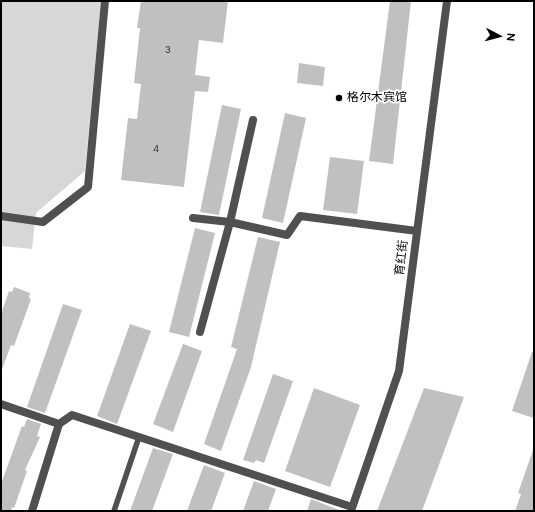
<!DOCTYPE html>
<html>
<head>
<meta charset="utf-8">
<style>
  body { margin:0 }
  #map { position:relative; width:535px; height:512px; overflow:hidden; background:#fff; font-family:"DM Sans",sans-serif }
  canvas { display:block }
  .frame { position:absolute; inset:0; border:2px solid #000; pointer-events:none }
  .north { position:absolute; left:479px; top:16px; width:40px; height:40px; -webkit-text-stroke:3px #fff; paint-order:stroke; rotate:96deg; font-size:11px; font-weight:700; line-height:16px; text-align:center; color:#000 }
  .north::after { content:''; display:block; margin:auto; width:14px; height:18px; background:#000; clip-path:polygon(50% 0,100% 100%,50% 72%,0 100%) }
</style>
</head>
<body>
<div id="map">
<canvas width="535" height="512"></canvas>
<div class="frame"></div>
<div class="north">N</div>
</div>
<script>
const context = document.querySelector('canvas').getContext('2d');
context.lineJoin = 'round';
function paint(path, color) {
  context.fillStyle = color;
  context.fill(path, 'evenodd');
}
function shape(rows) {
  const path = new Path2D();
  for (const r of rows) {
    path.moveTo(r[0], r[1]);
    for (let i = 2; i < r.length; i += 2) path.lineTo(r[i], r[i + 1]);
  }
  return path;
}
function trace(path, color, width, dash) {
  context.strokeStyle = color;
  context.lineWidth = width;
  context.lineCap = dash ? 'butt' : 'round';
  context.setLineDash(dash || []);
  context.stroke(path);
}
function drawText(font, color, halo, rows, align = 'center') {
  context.font = font + ' "DM Sans","Noto Sans SC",sans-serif';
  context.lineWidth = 3.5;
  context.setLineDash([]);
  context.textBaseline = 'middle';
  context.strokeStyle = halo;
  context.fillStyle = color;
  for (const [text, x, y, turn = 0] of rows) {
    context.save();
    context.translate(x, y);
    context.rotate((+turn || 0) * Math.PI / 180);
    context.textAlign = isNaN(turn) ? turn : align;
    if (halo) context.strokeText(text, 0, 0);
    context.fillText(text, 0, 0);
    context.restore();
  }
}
const green = shape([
  [1,1,101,1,85,171,36,213,32,249,1,246]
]);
const building = shape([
  [141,1,228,1,223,43,199,40,195,75,210,77,208,92,195,91,184,187,121,180,128,118,137,119,141,84,134,83,140,28,137,28],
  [390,1,411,1,393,164,369,161],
  [299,63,325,67,323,86,297,83],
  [222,105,241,109,219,215,200,212],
  [285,113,306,118,283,223,262,218],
  [330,157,364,161,357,214,323,210],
  [195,228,215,233,189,337,169,332],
  [258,237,280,242,251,367,221,451,204,444,237,349,231,347],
  [14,287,30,293,29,298,31,299,14,346,11,345,2,369,1,314,9,291,12,292],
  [63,304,82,310,45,413,27,407],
  [130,324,151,331,117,424,97,416],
  [183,344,202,351,173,432,153,424],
  [532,352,534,352,534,418,512,411],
  [273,374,293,381,264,463,256,460,254,463,243,460],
  [314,388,360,405,330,487,285,471],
  [424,388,464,397,422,511,377,511],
  [27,419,41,424,37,436,40,437,25,470,27,471,14,508,12,507,11,511,1,511,1,484,22,426,24,427],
  [153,448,173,454,152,511,130,511],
  [533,450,534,511,515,511,521,494,518,493],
  [204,465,225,473,211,511,187,511],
  [254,481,276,489,268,511,243,511],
  [311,499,339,510,339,511,307,511]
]);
const service = shape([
  [114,511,139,437]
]);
const minor = shape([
  [1,216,43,222,88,187,105,1],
  [193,218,230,222,287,235,300,216,417,231],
  [200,332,230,222,253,120],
  [1,404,59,424,72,415,352,507],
  [32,511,59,424],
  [351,511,399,371,447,1]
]);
const markers = [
  [339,98,4,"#000"]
];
const numberNames = [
  ["3",168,50],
  ["4",156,149]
];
const poiNames = [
  ["格尔木宾馆",347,98]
];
const streetNames = [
  ["育红街",402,258,-83]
];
paint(green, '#d7d7d7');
paint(building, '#c0c0c0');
trace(service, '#505050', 5.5);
trace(minor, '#505050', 8);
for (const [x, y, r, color] of markers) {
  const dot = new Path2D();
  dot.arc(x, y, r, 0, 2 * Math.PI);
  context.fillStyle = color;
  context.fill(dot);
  trace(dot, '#fff', 1.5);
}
drawText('10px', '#303030', null, numberNames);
drawText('12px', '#000', '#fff', poiNames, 'left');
drawText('12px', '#000', '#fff', streetNames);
</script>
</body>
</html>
